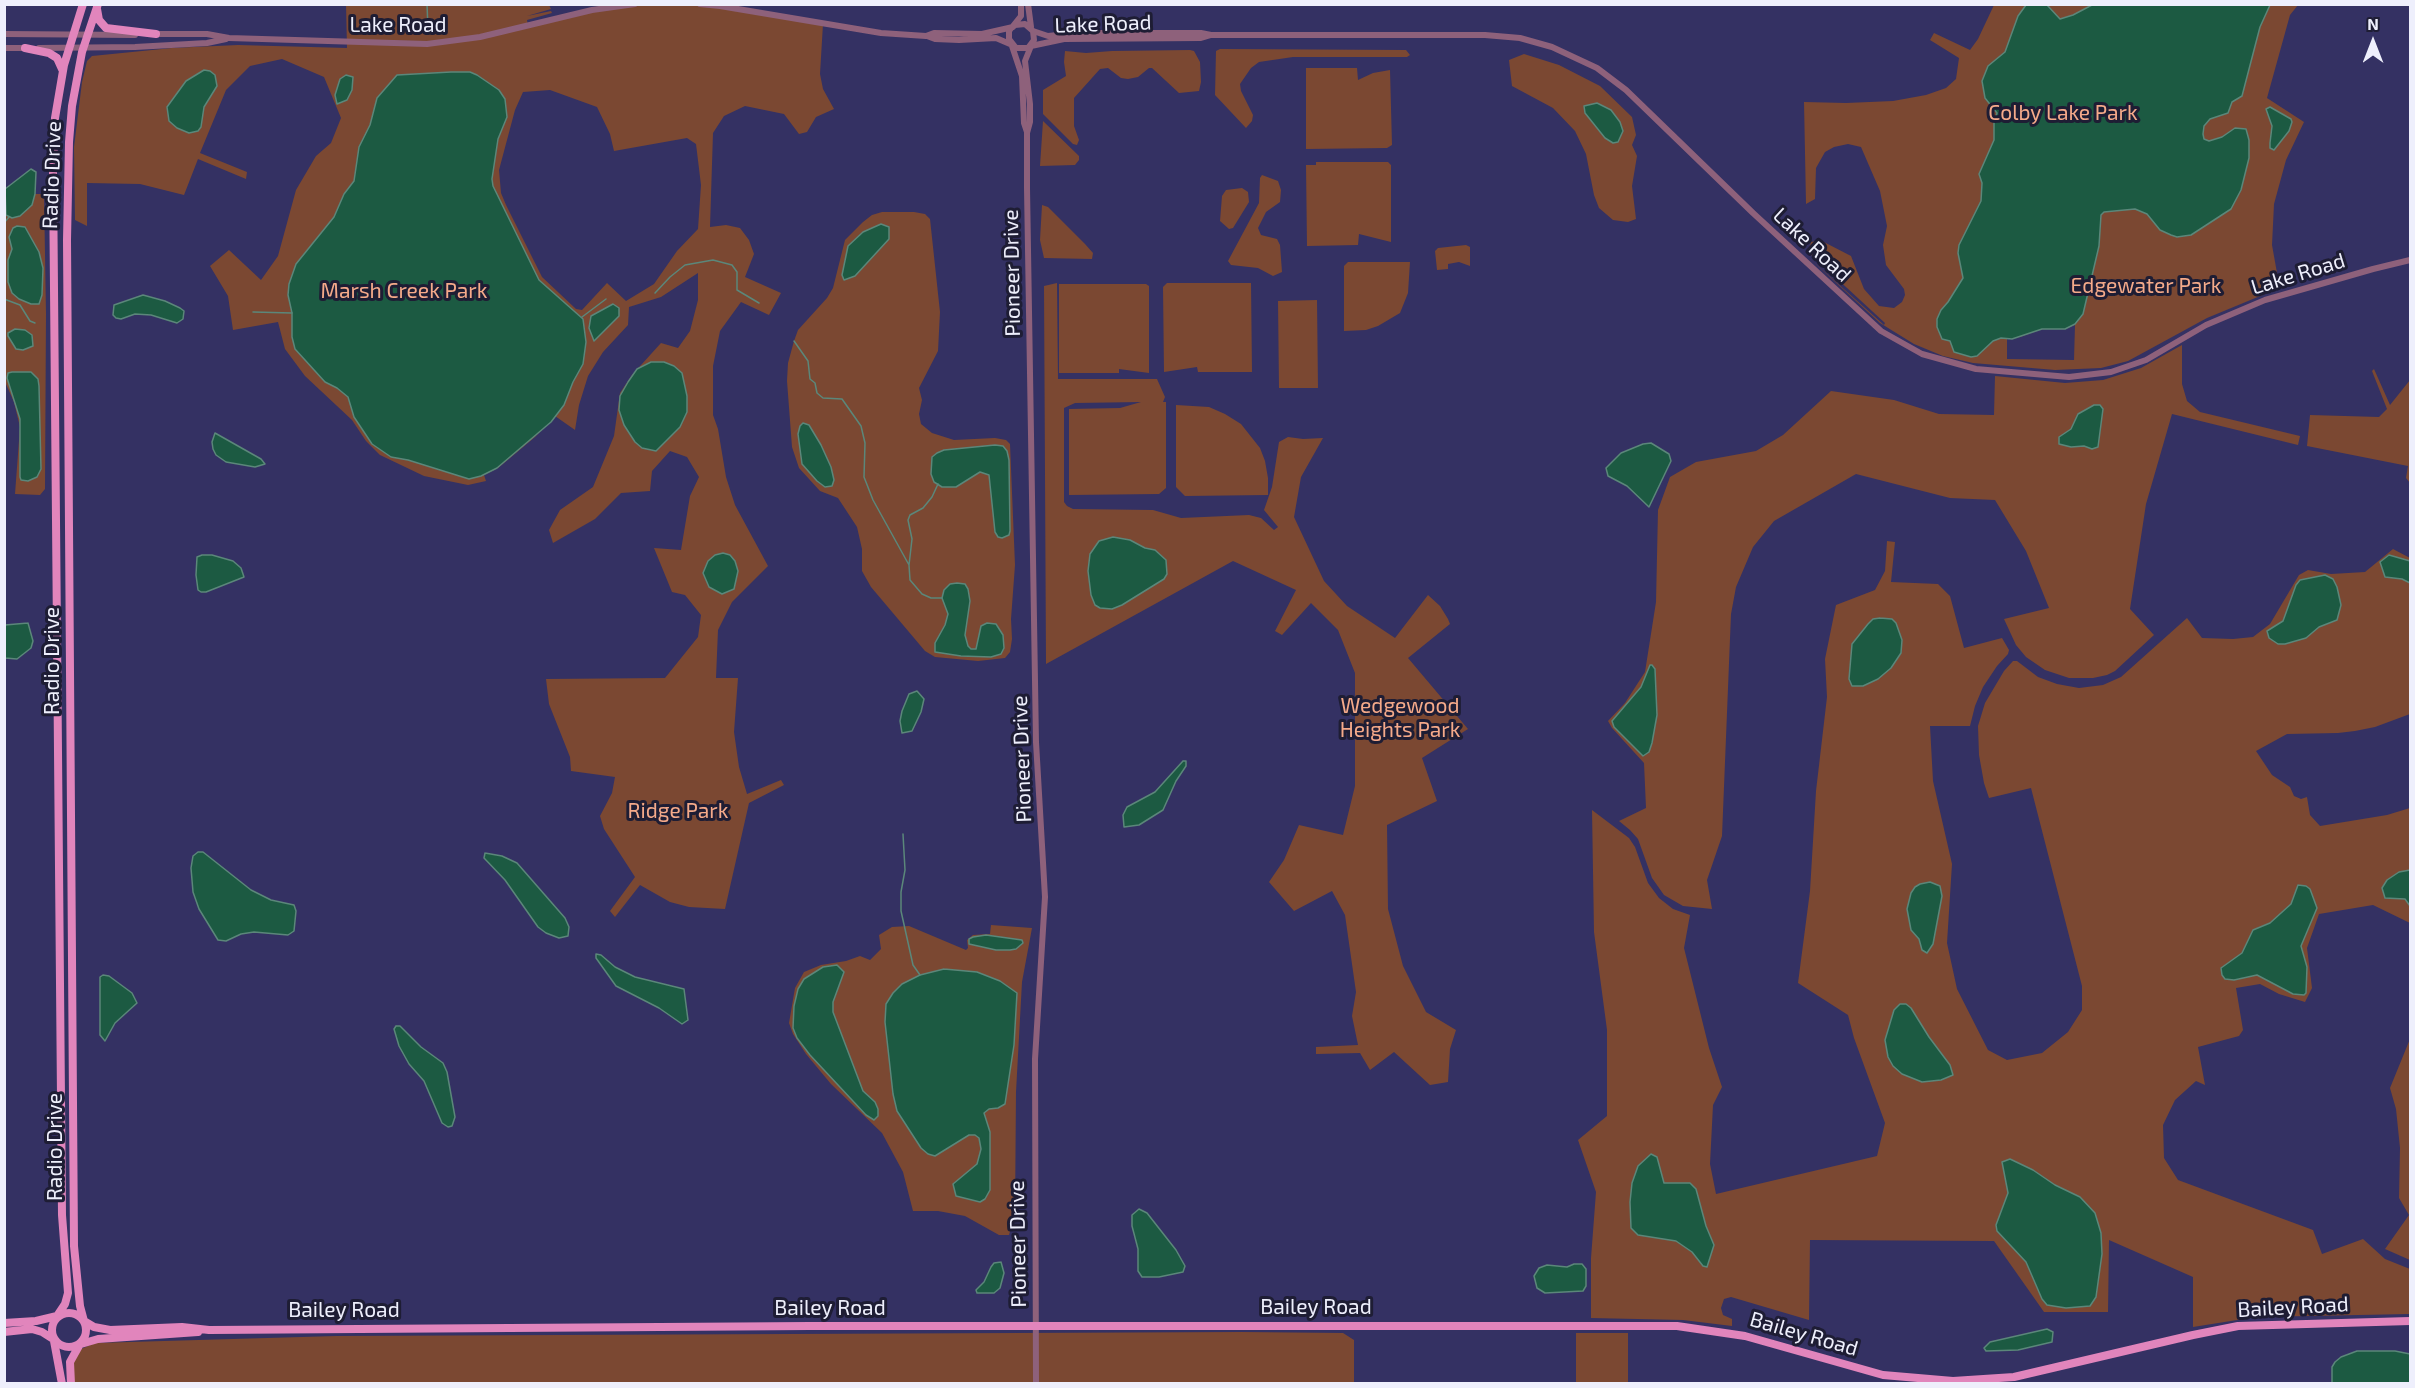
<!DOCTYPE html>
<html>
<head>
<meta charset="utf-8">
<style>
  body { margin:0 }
  #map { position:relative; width:2415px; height:1388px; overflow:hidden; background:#343163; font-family:"Exo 2",sans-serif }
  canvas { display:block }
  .frame { position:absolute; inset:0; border:6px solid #eeeffc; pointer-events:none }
  .north { position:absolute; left:2343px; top:12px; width:60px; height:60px; -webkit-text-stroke:4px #1e1d34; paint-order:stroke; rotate:0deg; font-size:16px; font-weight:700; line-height:24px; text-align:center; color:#eeeffc }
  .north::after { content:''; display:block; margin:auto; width:21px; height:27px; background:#eeeffc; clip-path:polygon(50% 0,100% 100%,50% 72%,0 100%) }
</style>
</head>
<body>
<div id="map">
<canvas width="2415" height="1388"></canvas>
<div class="frame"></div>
<div class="north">N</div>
</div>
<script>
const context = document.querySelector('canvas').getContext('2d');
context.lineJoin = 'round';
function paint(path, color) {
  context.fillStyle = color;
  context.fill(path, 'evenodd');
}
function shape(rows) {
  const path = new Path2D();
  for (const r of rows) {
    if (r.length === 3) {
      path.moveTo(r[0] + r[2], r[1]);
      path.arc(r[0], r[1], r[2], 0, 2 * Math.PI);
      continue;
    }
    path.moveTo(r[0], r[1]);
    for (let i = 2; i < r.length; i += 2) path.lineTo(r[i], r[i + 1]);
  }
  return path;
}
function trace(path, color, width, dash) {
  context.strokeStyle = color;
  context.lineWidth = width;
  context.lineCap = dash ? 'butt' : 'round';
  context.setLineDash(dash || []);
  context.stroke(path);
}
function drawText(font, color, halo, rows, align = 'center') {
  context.font = font + ' "Exo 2",sans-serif';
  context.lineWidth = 6;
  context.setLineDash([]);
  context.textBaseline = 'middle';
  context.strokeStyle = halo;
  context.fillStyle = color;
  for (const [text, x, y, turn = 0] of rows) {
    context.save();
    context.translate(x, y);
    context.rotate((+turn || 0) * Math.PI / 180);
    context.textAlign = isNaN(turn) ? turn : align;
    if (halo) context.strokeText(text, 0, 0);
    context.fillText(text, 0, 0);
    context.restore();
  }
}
const green = shape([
  [346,4,549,5,551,9,527,16,551,11,552,13,527,20,528,26,592,10,635,4,701,5,823,24,820,74,823,89,834,109,816,117,807,132,799,134,784,114,745,106,724,116,713,133,710,227,726,225,740,228,749,240,754,254,745,277,781,293,769,315,741,302,720,331,713,366,713,415,718,429,726,477,735,505,768,566,732,602,718,630,716,678,738,678,734,732,739,767,747,794,781,780,784,785,749,803,725,909,689,907,670,902,640,885,615,917,610,911,635,877,604,829,600,816,612,793,615,777,571,771,570,757,549,704,546,679,665,678,698,637,701,615,685,595,672,592,654,548,681,550,690,496,699,477,687,457,670,451,652,471,650,491,621,493,595,519,553,543,549,530,560,510,593,487,614,436,620,393,632,375,661,343,678,348,690,331,698,300,698,273,661,297,629,307,628,325,603,352,588,376,579,405,575,430,555,416,535,437,498,468,484,475,486,481,468,485,424,476,380,455,366,441,352,420,305,376,285,349,278,322,233,330,228,296,210,266,229,250,261,280,278,256,296,190,316,156,331,143,341,118,324,77,282,59,250,66,226,90,200,153,247,172,246,179,198,159,184,195,140,184,87,183,87,226,75,220,74,147,82,82,87,61,92,56,172,48,238,45,347,48],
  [550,90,597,107,610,134,614,151,687,138,696,144,701,185,698,229,677,251,654,284,626,301,607,283,582,310,576,309,542,277,506,205,501,193,499,170,515,110,523,92],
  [1994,5,2298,5,2290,15,2267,98,2304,122,2286,160,2274,204,2272,245,2279,284,2277,289,2207,318,2128,361,2101,368,2055,370,1973,363,1943,356,1914,344,1880,323,1807,256,1884,325,1885,323,1808,252,1811,242,1820,240,1851,256,1864,289,1879,306,1894,308,1902,302,1905,295,1904,289,1886,265,1883,245,1887,226,1880,191,1861,147,1848,144,1834,147,1825,152,1816,168,1815,199,1806,204,1804,102,1846,103,1893,101,1926,95,1946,88,1956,79,1959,58,1930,40,1934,33,1970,50,1978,39],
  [2075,325,2074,360,2007,359,2007,338,2020,337,2042,329,2065,329],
  [1220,49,1406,50,1410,55,1407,57,1293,57,1259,62,1251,68,1240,84,1241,91,1253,115,1252,121,1246,128,1215,95,1216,51],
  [1190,50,1194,51,1200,62,1201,82,1199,91,1179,93,1152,68,1149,68,1138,77,1128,79,1121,78,1108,68,1100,69,1074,98,1074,126,1079,140,1077,145,1073,144,1043,114,1043,90,1066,76,1064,62,1065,51,1086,53,1112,51],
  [1524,54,1559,65,1600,86,1632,117,1636,135,1632,145,1637,156,1632,186,1636,219,1628,222,1613,220,1599,208,1594,195,1586,154,1575,131,1553,108,1512,86,1509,60],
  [1306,68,1357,68,1358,80,1373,73,1390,70,1392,145,1387,148,1306,149],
  [1043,121,1079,156,1079,160,1075,165,1040,166],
  [1316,162,1388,162,1391,165,1391,242,1359,234,1358,245,1307,246,1306,165,1316,165],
  [1262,175,1278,181,1281,190,1280,202,1266,212,1258,228,1261,235,1277,239,1280,245,1282,272,1273,276,1258,268,1231,265,1228,261,1259,203,1260,178],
  [1242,188,1248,192,1249,202,1233,228,1229,229,1220,221,1222,196,1226,190],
  [35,194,44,194,46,314,45,489,40,495,15,494,20,427,14,402,5,382,5,214,12,218,32,205],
  [1042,205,1048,207,1085,244,1093,253,1092,259,1044,258,1040,240],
  [882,212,914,212,925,214,930,219,940,312,938,351,919,388,922,400,919,414,921,424,932,433,954,440,995,438,1006,440,1010,444,1015,565,1011,619,1012,639,1010,652,1005,658,978,661,935,657,925,651,871,587,862,571,862,549,857,527,838,498,820,491,799,468,792,447,787,381,788,363,794,341,798,330,827,298,833,288,845,240,863,222,872,215],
  [1466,245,1470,247,1470,266,1459,262,1448,264,1448,269,1437,270,1435,251,1438,248],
  [1348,262,1410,262,1408,293,1400,313,1378,326,1366,330,1344,331,1344,266],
  [1057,283,1058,379,1157,379,1165,397,1163,402,1166,402,1166,488,1159,494,1069,495,1069,409,1120,408,1141,402,1075,403,1064,408,1064,502,1067,506,1073,509,1153,510,1181,518,1249,515,1261,518,1274,530,1278,527,1264,510,1272,487,1279,442,1288,437,1303,439,1323,438,1301,477,1294,517,1324,581,1347,606,1395,638,1428,595,1440,606,1448,619,1450,624,1408,658,1468,729,1422,758,1437,801,1387,825,1388,909,1403,966,1426,1012,1456,1030,1450,1049,1448,1082,1430,1085,1394,1052,1370,1070,1360,1053,1316,1054,1316,1047,1358,1045,1352,1016,1356,992,1345,915,1332,891,1294,911,1269,882,1284,860,1299,825,1343,835,1355,786,1355,673,1338,630,1311,603,1282,635,1275,631,1296,590,1233,561,1046,664,1044,286],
  [1167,283,1251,283,1252,372,1198,372,1197,367,1164,372,1163,287],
  [1059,284,1146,284,1149,286,1149,373,1119,369,1119,373,1059,373],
  [1317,300,1318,388,1279,388,1278,301],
  [2182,345,2182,384,2187,401,2200,412,2300,436,2298,445,2172,414,2146,504,2130,609,2154,635,2115,671,2107,675,2093,678,2069,678,2045,670,2026,657,2016,645,2004,619,2049,608,2026,551,1995,500,1950,498,1856,474,1774,521,1753,547,1736,587,1731,614,1722,836,1707,880,1712,909,1683,906,1664,895,1652,878,1638,839,1630,830,1619,821,1646,808,1644,763,1612,728,1608,721,1625,703,1645,672,1656,602,1658,510,1670,477,1696,462,1756,451,1783,435,1831,391,1894,400,1939,414,1994,415,1995,376,2065,383,2103,380,2141,368],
  [2374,369,2390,405,2410,380,2410,483,2406,478,2408,466,2307,446,2310,415,2379,417,2387,409,2372,371],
  [1176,405,1209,407,1225,414,1241,424,1260,448,1265,461,1268,478,1268,495,1185,496,1176,487],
  [1887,541,1895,542,1891,582,1938,584,1950,596,1964,648,2002,638,2009,650,2008,654,1997,666,1983,687,1975,706,1970,726,1930,726,1933,781,1952,864,1947,943,1957,989,1988,1050,2007,1060,2042,1053,2068,1032,2082,1010,2082,986,2031,788,1989,798,1984,783,1979,755,1978,726,1985,703,2004,671,2013,661,2017,661,2038,677,2057,684,2079,688,2103,685,2121,677,2187,618,2202,638,2233,639,2253,637,2270,624,2299,575,2308,570,2331,574,2365,572,2393,549,2410,558,2410,714,2375,727,2355,731,2338,733,2287,734,2256,751,2272,775,2290,787,2294,796,2301,799,2307,797,2310,815,2320,826,2387,815,2410,808,2410,923,2373,905,2319,914,2307,948,2312,988,2305,1002,2279,994,2260,984,2236,988,2243,1030,2239,1036,2198,1047,2205,1085,2196,1081,2175,1100,2163,1125,2164,1158,2178,1180,2313,1230,2322,1254,2363,1239,2385,1259,2410,1269,2410,1314,2256,1317,2193,1327,2193,1277,2109,1240,2108,1312,2044,1312,1994,1241,1810,1240,1809,1320,1731,1297,1724,1299,1721,1308,1723,1315,1732,1319,1732,1326,1683,1320,1591,1318,1591,1258,1596,1192,1578,1140,1607,1116,1607,1030,1594,932,1592,810,1629,838,1635,847,1648,883,1659,898,1673,909,1690,915,1684,948,1709,1048,1722,1087,1713,1105,1710,1164,1716,1194,1877,1156,1885,1123,1854,1038,1848,1015,1798,983,1810,891,1816,791,1827,697,1825,659,1836,605,1875,590,1885,571],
  [991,925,1032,928,1022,982,1016,1092,1015,1214,1009,1235,999,1235,965,1216,938,1211,913,1211,903,1172,882,1133,831,1084,806,1054,793,1034,789,1023,795,988,804,972,821,965,846,961,860,956,870,960,881,949,879,935,892,927,909,926,966,950,968,948,967,940,973,935,990,934],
  [2410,1039,2410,1260,2385,1249,2409,1215,2399,1198,2400,1148,2396,1109,2390,1088],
  [1242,1332,1343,1333,1354,1340,1354,1384,71,1384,74,1352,95,1343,336,1336],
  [1576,1333,1628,1333,1628,1383,1576,1383]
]);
const water = shape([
  [2026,5,2047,5,2060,19,2073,15,2092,5,2270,5,2260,27,2242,96,2232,102,2228,113,2210,119,2204,126,2203,134,2204,139,2209,141,2222,137,2235,128,2246,129,2249,140,2249,158,2241,190,2231,209,2191,235,2177,237,2171,235,2160,230,2147,214,2135,209,2104,212,2101,215,2099,246,2083,314,2075,324,2065,329,2042,329,2012,339,2001,338,1993,341,1977,356,1971,357,1954,352,1950,341,1942,339,1937,327,1937,319,1941,310,1948,302,1963,278,1958,253,1959,245,1981,201,1982,183,1979,174,1994,140,1994,123,1997,113,1985,98,1982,81,1988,66,2005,52,2018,16,2026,5],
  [204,70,210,71,215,75,217,86,204,107,201,127,198,131,189,133,177,128,169,121,167,107,186,81,204,70],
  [451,72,470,72,477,75,499,90,505,99,507,117,498,139,492,179,493,186,539,280,583,319,586,342,583,364,573,382,564,405,551,422,497,468,481,476,469,479,408,460,391,457,372,444,354,417,348,397,337,388,325,382,295,349,292,337,292,313,288,295,289,284,296,264,334,217,344,194,354,181,359,147,370,125,377,98,397,75,451,72],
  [346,75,353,77,352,90,347,100,337,104,335,95,340,79,346,75],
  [1597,103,1611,110,1620,122,1623,131,1618,142,1613,143,1605,138,1585,113,1584,106,1597,103],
  [2270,107,2291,119,2292,122,2289,131,2274,150,2270,148,2270,143,2272,126,2266,109,2270,107],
  [31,169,36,172,35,194,32,205,20,216,12,218,6,215,5,189,31,169],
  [881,224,889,227,889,239,855,276,844,280,842,275,848,246,863,232,881,224],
  [17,226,25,227,39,252,43,268,42,295,39,304,31,304,19,299,12,293,8,282,8,260,12,249,9,237,13,228,17,226],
  [143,295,165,301,180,308,184,311,183,319,177,323,151,315,135,314,121,319,116,318,113,315,114,305,143,295],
  [613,304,619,308,619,316,594,341,589,328,591,316,613,304],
  [15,329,25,330,32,335,33,346,23,350,16,349,8,336,8,333,15,329],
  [651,362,664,362,674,366,682,373,687,396,687,412,680,427,656,451,642,448,635,442,624,425,619,410,620,396,628,382,637,369,651,362],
  [12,372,31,372,38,379,39,386,41,469,37,477,28,481,21,480,20,477,20,419,7,378,8,373,12,372],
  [2094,405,2100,405,2103,409,2098,447,2092,449,2084,446,2071,447,2059,444,2059,437,2071,429,2078,414,2094,405],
  [803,423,809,425,821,445,831,467,834,480,832,486,825,487,817,481,802,464,798,434,800,426,803,423],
  [215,433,261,459,265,464,255,467,226,462,216,455,213,449,212,442,215,433],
  [1651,443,1669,454,1671,461,1649,507,1627,486,1608,476,1606,468,1621,453,1643,444,1651,443],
  [995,445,1003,446,1007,451,1009,460,1010,531,1009,535,1002,538,998,537,995,532,989,475,980,472,956,487,942,487,934,482,931,474,932,457,937,453,944,450,995,445],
  [1113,537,1130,540,1145,548,1155,550,1166,560,1167,574,1164,579,1122,605,1112,609,1100,608,1095,605,1091,595,1088,571,1090,554,1099,541,1113,537],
  [723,553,730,555,735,561,738,571,734,589,722,594,709,587,703,573,708,561,715,555,723,553],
  [202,555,212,555,233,561,241,568,244,577,206,592,201,592,198,590,196,575,197,557,202,555],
  [2389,555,2410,561,2410,583,2402,579,2385,577,2380,562,2389,555],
  [2325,575,2333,579,2337,587,2341,605,2337,620,2319,627,2306,638,2285,644,2278,644,2269,638,2267,631,2283,621,2296,585,2300,580,2325,575],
  [957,583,965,584,968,589,970,601,965,635,968,646,971,649,976,649,981,626,987,623,996,624,1003,635,1004,648,1001,654,991,657,961,656,935,652,935,643,945,625,948,614,942,598,944,590,950,584,957,583],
  [1880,618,1892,619,1896,623,1902,640,1901,653,1891,668,1878,679,1863,686,1852,686,1849,679,1852,644,1868,624,1873,619,1880,618],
  [28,623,33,641,31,648,17,659,5,658,5,625,28,623],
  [1650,665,1652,665,1655,669,1657,715,1652,743,1649,752,1643,756,1614,727,1612,721,1641,687,1650,665],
  [917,691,924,699,921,712,912,731,902,733,900,721,902,711,909,694,917,691],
  [1183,761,1186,761,1186,766,1176,781,1163,810,1139,825,1124,827,1123,815,1127,807,1155,792,1183,761],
  [198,852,203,852,251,890,271,900,294,905,296,911,294,931,288,935,254,932,241,934,226,941,218,940,199,909,193,892,191,868,193,856,198,852],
  [485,853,502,856,517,863,565,918,569,927,568,936,559,938,546,933,538,927,505,880,484,858,485,853],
  [2410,870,2410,906,2405,899,2385,898,2382,888,2387,880,2399,872,2410,870],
  [1930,882,1940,886,1942,896,1933,944,1927,953,1922,950,1919,939,1911,930,1907,909,1911,893,1915,887,1920,884,1930,882],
  [2298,885,2306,886,2310,889,2317,908,2301,946,2307,967,2306,993,2304,995,2293,994,2257,975,2234,980,2225,979,2222,975,2221,968,2242,953,2253,930,2270,923,2291,904,2298,885],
  [986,935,1022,940,1023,943,1016,949,1010,950,996,950,969,944,969,939,973,937,986,935],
  [596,954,601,955,615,967,635,977,684,989,688,1020,682,1024,659,1008,616,986,596,958,596,954],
  [837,965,844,972,833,1002,833,1012,863,1091,875,1102,878,1109,878,1116,874,1120,866,1115,810,1055,797,1038,793,1028,794,1006,798,989,804,979,823,967,837,965],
  [944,969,977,972,1000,981,1017,993,1014,1045,1005,1104,998,1108,989,1109,984,1113,990,1132,990,1190,985,1199,980,1202,956,1196,953,1184,977,1164,981,1149,979,1138,975,1135,969,1135,935,1156,928,1154,921,1148,897,1111,893,1094,885,1022,886,1004,893,993,902,984,920,975,944,969],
  [103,975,109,976,132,993,137,1003,115,1023,105,1041,100,1035,100,977,103,975],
  [1900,1004,1906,1004,1911,1008,1929,1037,1950,1065,1953,1075,1941,1080,1922,1082,1902,1074,1893,1066,1888,1057,1885,1040,1894,1010,1900,1004],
  [396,1026,400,1026,421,1047,443,1063,447,1072,455,1117,452,1126,448,1127,442,1123,424,1081,409,1064,399,1046,394,1029,396,1026],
  [1651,1154,1657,1157,1664,1183,1690,1183,1696,1189,1706,1226,1714,1245,1707,1267,1703,1266,1692,1252,1676,1241,1638,1235,1631,1228,1630,1202,1632,1183,1638,1166,1651,1154],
  [2010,1159,2033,1170,2055,1185,2080,1197,2095,1213,2101,1233,2102,1254,2096,1297,2090,1306,2066,1308,2047,1305,2042,1299,2026,1262,1997,1231,1996,1225,2008,1193,2002,1162,2010,1159],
  [1139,1209,1147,1213,1176,1250,1185,1266,1183,1272,1159,1277,1142,1277,1138,1271,1138,1249,1132,1226,1132,1215,1139,1209],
  [1001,1262,1004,1273,1000,1288,994,1293,977,1293,976,1290,984,1282,991,1267,994,1263,1001,1262],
  [1574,1264,1582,1264,1586,1269,1586,1286,1583,1291,1545,1293,1537,1288,1534,1276,1539,1268,1547,1265,1567,1267,1574,1264],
  [2047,1329,2053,1332,2052,1342,2018,1350,1986,1351,1984,1348,1990,1342,2047,1329],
  [2357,1351,2395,1351,2410,1354,2410,1383,2332,1383,2332,1367,2335,1362,2341,1357,2357,1351]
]);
const stream = shape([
  [427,4,428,29],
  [4,223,9,217],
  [655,293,670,277,685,265,713,260,732,265,737,272,737,290,759,303],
  [4,299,20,305,30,321,35,323],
  [253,312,292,313],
  [582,317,606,299],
  [794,341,808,361,810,379,815,383,817,393,823,398,842,399,861,426,865,443,864,477,873,500,909,565,910,580,922,594,931,598,942,598],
  [909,565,912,539,908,520,910,515,923,508,932,497,938,484],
  [903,834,905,870,901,892,901,911,913,965,920,975]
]);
const minor = shape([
  [700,4,720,6,881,33,926,36,934,33,982,34,1013,27],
  [1028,4,1031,27],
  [1015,25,1025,24,1033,31,1034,40,1028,48,1016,48,1009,39,1009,31,1021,16,1021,4],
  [1033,31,1048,36,1077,33,1201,33,1211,35,1485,35,1520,38,1552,47,1597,68,1626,90,1753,213,1881,331,1922,354,1976,369,2069,377,2111,372,2146,360,2206,325,2265,300,2373,269,2410,260],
  [4,34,135,35],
  [154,34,207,34,229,38,427,44,480,37,592,10,635,4],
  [927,36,935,39,959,40,996,38,1010,44],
  [1012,46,1022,76,1024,123,1027,132],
  [1031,46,1025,61,1030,104,1030,122,1027,133,1027,188,1036,742,1045,897,1035,1059,1036,1384],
  [1031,46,1064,39,1201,38,1211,35],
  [4,48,28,48],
  [39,48,135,47,207,43,226,39]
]);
const major = shape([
  [98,4,82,52,72,106,69,142,67,240,74,1246,80,1306,84,1321,94,1327,110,1330,182,1327,209,1330,810,1326,1677,1326,1745,1336,1883,1375,1953,1381,2014,1377,2193,1335,2238,1326,2410,1321],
  [97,9,99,20,106,28,156,34],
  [25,48,49,53,57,58,62,69],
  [69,1330,17],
  [57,1316,65,1304,68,1293,62,1215,53,173,55,118,64,65,83,4],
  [4,1323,36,1321,57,1316],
  [4,1332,32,1329,42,1332,53,1339],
  [54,1341,62,1384],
  [81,1344,98,1339,198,1332],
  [71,1384,70,1362,80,1344]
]);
const streetNames = [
  ["Lake Road",1103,24,-2],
  ["Lake Road",398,25],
  ["Radio Drive",52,175,-88],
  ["Lake Road",1812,245,43],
  ["Pioneer Drive",1012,273,-91],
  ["Lake Road",2298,274,-17],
  ["Radio Drive",52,661,-90],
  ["Pioneer Drive",1022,759,-92],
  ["Radio Drive",55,1147,-90],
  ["Pioneer Drive",1018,1244,-91],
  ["Bailey Road",1316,1307],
  ["Bailey Road",2293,1307,-3],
  ["Bailey Road",830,1308],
  ["Bailey Road",344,1310],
  ["Bailey Road",1804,1334,16]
];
const parkNames = [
  ["Colby Lake Park",2063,113],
  ["Edgewater Park",2146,286],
  ["Marsh Creek Park",404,291],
  ["Wedgewood",1400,706],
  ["Heights Park",1400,730],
  ["Ridge Park",678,811]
];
paint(green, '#7b4832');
paint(water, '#1c5a42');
trace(water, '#5b877a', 1.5);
trace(stream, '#5b877a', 1.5);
trace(minor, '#8e617b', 6);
trace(major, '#e185bc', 8);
drawText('21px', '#eeeffc', '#1e1d34', streetNames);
drawText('21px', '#f5aa8a', '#1e1d34', parkNames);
</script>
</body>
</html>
